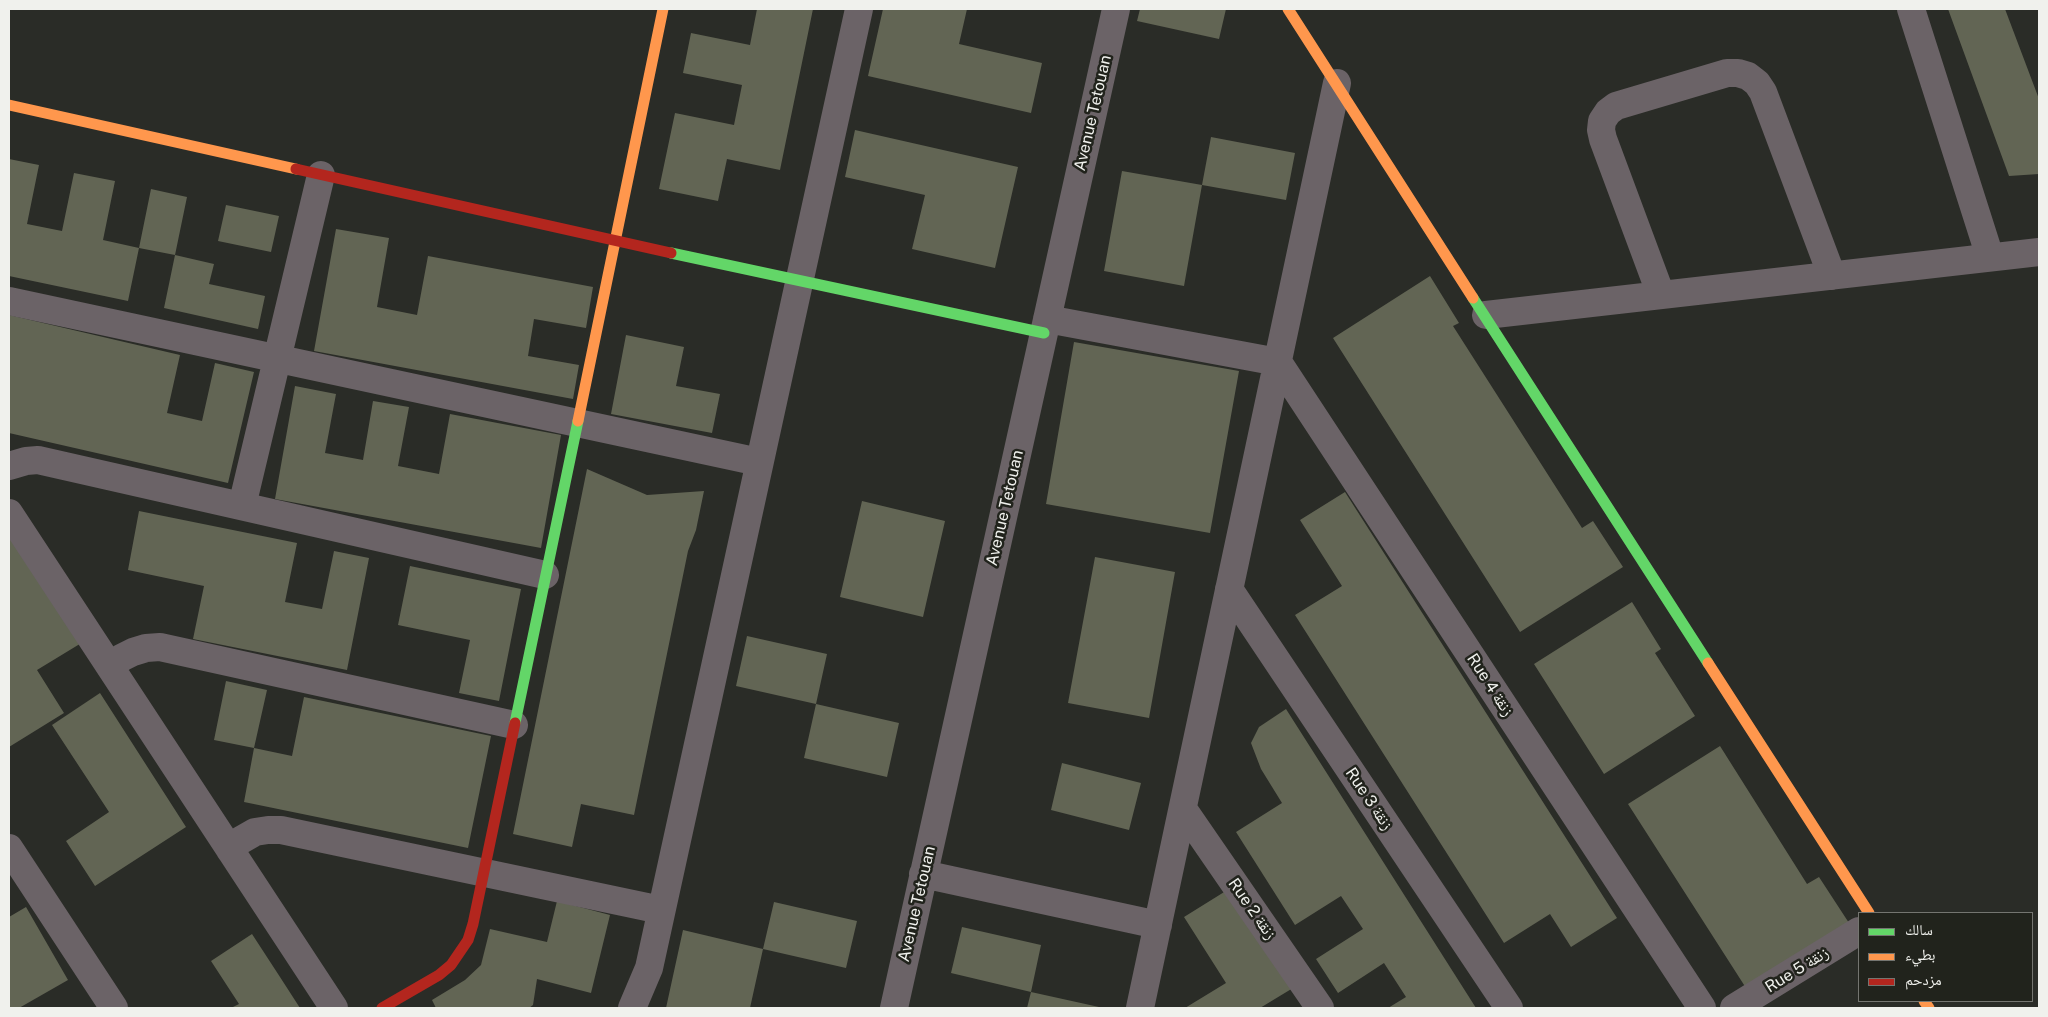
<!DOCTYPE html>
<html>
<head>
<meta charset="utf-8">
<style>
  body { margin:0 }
  #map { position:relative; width:2048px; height:1017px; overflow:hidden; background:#2a2c27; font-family:"Public Sans","Noto Naskh Arabic",sans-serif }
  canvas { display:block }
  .frame { position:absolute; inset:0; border:10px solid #f0f1ed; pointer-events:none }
  .legend { position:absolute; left:1858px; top:912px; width:175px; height:90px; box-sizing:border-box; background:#21231c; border:1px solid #747570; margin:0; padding:6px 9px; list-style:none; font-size:15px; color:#f0f1ed }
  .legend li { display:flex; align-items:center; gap:10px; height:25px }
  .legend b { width:25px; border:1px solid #747570 }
</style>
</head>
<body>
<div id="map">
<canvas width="2048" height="1017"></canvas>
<div class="frame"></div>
<ul class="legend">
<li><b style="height:6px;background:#63d668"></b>سالك</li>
<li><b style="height:6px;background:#ff974d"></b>بطيء</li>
<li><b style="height:6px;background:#b3261e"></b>مزدحم</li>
</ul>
</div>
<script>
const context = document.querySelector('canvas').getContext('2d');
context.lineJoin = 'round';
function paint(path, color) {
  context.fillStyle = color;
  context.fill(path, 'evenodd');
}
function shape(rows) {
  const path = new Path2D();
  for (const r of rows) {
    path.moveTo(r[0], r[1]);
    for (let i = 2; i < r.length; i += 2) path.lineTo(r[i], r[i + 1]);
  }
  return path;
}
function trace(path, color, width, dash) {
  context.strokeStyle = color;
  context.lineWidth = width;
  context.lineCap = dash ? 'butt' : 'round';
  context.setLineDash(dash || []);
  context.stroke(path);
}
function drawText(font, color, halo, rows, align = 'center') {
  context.font = font + ' "Public Sans","Noto Naskh Arabic",sans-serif';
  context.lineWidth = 5;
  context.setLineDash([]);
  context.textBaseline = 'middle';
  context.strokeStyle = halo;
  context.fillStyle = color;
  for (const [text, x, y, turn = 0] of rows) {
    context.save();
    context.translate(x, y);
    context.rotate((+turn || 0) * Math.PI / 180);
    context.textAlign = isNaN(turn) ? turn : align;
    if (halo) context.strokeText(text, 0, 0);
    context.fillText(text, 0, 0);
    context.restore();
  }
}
const building = shape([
  [757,9,813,9,780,170,727,159,718,201,659,189,675,113,734,125,742,85,683,73,691,33,750,45],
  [883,9,967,9,959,44,1042,63,1031,113,868,76],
  [1140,9,1226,9,1219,39,1137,21],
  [1948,9,2005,9,2039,99,2039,174,2009,176],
  [855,130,1018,167,995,268,912,249,925,195,845,177],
  [1211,137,1295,153,1286,200,1202,185],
  [9,159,39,165,27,224,62,231,74,173,115,181,103,240,139,248,128,301,9,276],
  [1122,171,1202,185,1184,286,1104,271],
  [151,189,187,197,175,255,139,248],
  [226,205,279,216,271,252,218,241],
  [336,229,389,238,377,307,417,315,428,256,593,287,586,328,534,319,528,356,579,365,573,399,314,351],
  [175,255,214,264,209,284,265,296,258,329,164,308],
  [1430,276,1459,323,1453,326,1582,528,1593,521,1623,567,1520,632,1333,338],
  [9,315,180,355,167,413,202,421,215,363,254,372,228,483,9,433],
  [626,335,684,347,676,386,720,394,712,433,611,414],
  [1074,342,1239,371,1210,533,1046,504],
  [295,386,336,394,325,453,363,460,373,401,409,407,398,466,439,474,450,414,561,435,541,548,275,499],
  [587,469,647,495,704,491,696,530,688,551,634,815,581,804,572,847,513,834],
  [1345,492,1617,918,1571,947,1550,914,1504,943,1295,615,1342,586,1300,520],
  [862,501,945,521,923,617,840,597],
  [139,511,297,543,285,602,322,609,334,551,369,558,347,670,193,639,204,586,128,570],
  [9,522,83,642,37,670,64,713,9,747],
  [1095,557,1175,572,1149,718,1068,703],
  [410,566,521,589,499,701,459,693,470,640,398,625],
  [1632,602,1661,649,1655,653,1695,716,1604,774,1534,664],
  [747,636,827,654,816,704,899,723,887,777,804,758,816,704,736,686],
  [226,681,267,690,254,748,214,740],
  [100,693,186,827,95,886,66,841,109,812,52,725],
  [304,697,491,736,468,848,244,802,254,748,292,756],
  [1286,709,1328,775,1476,1008,1388,1008,1406,997,1384,963,1338,993,1316,959,1363,929,1341,896,1295,925,1236,832,1282,803,1261,769,1251,743,1259,727],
  [1720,746,1807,884,1819,877,1849,923,1746,988,1628,804],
  [1062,763,1141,783,1129,830,1051,810],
  [1229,889,1293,988,1260,1008,1185,1008,1226,983,1184,917],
  [557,901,610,915,591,993,537,979,533,1005,529,1008,436,1008,432,1000,465,980,481,965,490,929,547,942],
  [774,902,857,921,846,968,763,949,750,1008,666,1008,683,930,763,949],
  [26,907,68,980,19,1008,9,1008,9,917],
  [962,927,1041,945,1031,992,951,973],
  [252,934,280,977,300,1008,231,1008,239,1004,211,961],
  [1031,992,1099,1007,1099,1008,1027,1008]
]);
const street = shape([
  [1911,9,1990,257],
  [1661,295,1603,139,1601,130,1602,121,1608,112,1616,106,1727,73,1738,73,1748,76,1757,83,1763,92,1832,276],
  [9,301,759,462],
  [1486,315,2039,252],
  [1047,319,1278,362,1702,1008],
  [9,466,26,461,38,460,545,575],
  [242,506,321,175],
  [9,513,334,1008],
  [1229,589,1509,1008],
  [111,668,121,658,133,652,146,648,160,647,514,725],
  [1183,809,1320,1008],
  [9,848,114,1008],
  [230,850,241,840,255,832,268,830,281,830,661,910],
  [923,874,1158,925],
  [632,1008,649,968,859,9],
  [894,1008,1116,9],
  [1140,1008,1337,83],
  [1734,1008,1859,931]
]);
const fast = shape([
  [671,253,1044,333],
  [1473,298,1708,663],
  [515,723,578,421]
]);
const slow = shape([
  [1288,9,1473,298],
  [9,105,296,169],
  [578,421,663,9],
  [1708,663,1869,913],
  [1924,1001,1929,1008]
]);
const jam = shape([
  [296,169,671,253],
  [382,1008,439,975,451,965,468,940,473,924,515,723]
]);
const streetNames = [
  ["Avenue Tetouan",1093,113,-77],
  ["Avenue Tetouan",1005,508,-77],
  ["Rue 4 زنقة",1490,685,57],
  ["Rue 3 زنقة",1369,799,56],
  ["Avenue Tetouan",917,904,-77],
  ["Rue 2 زنقة",1252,909,55],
  ["Rue 5 زنقة",1797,970,-32]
];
paint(building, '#626554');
trace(street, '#6b6367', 28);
trace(fast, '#63d668', 11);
trace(slow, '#ff974d', 11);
trace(jam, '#b3261e', 11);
drawText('16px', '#f0f1ed', '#21231c', streetNames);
</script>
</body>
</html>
